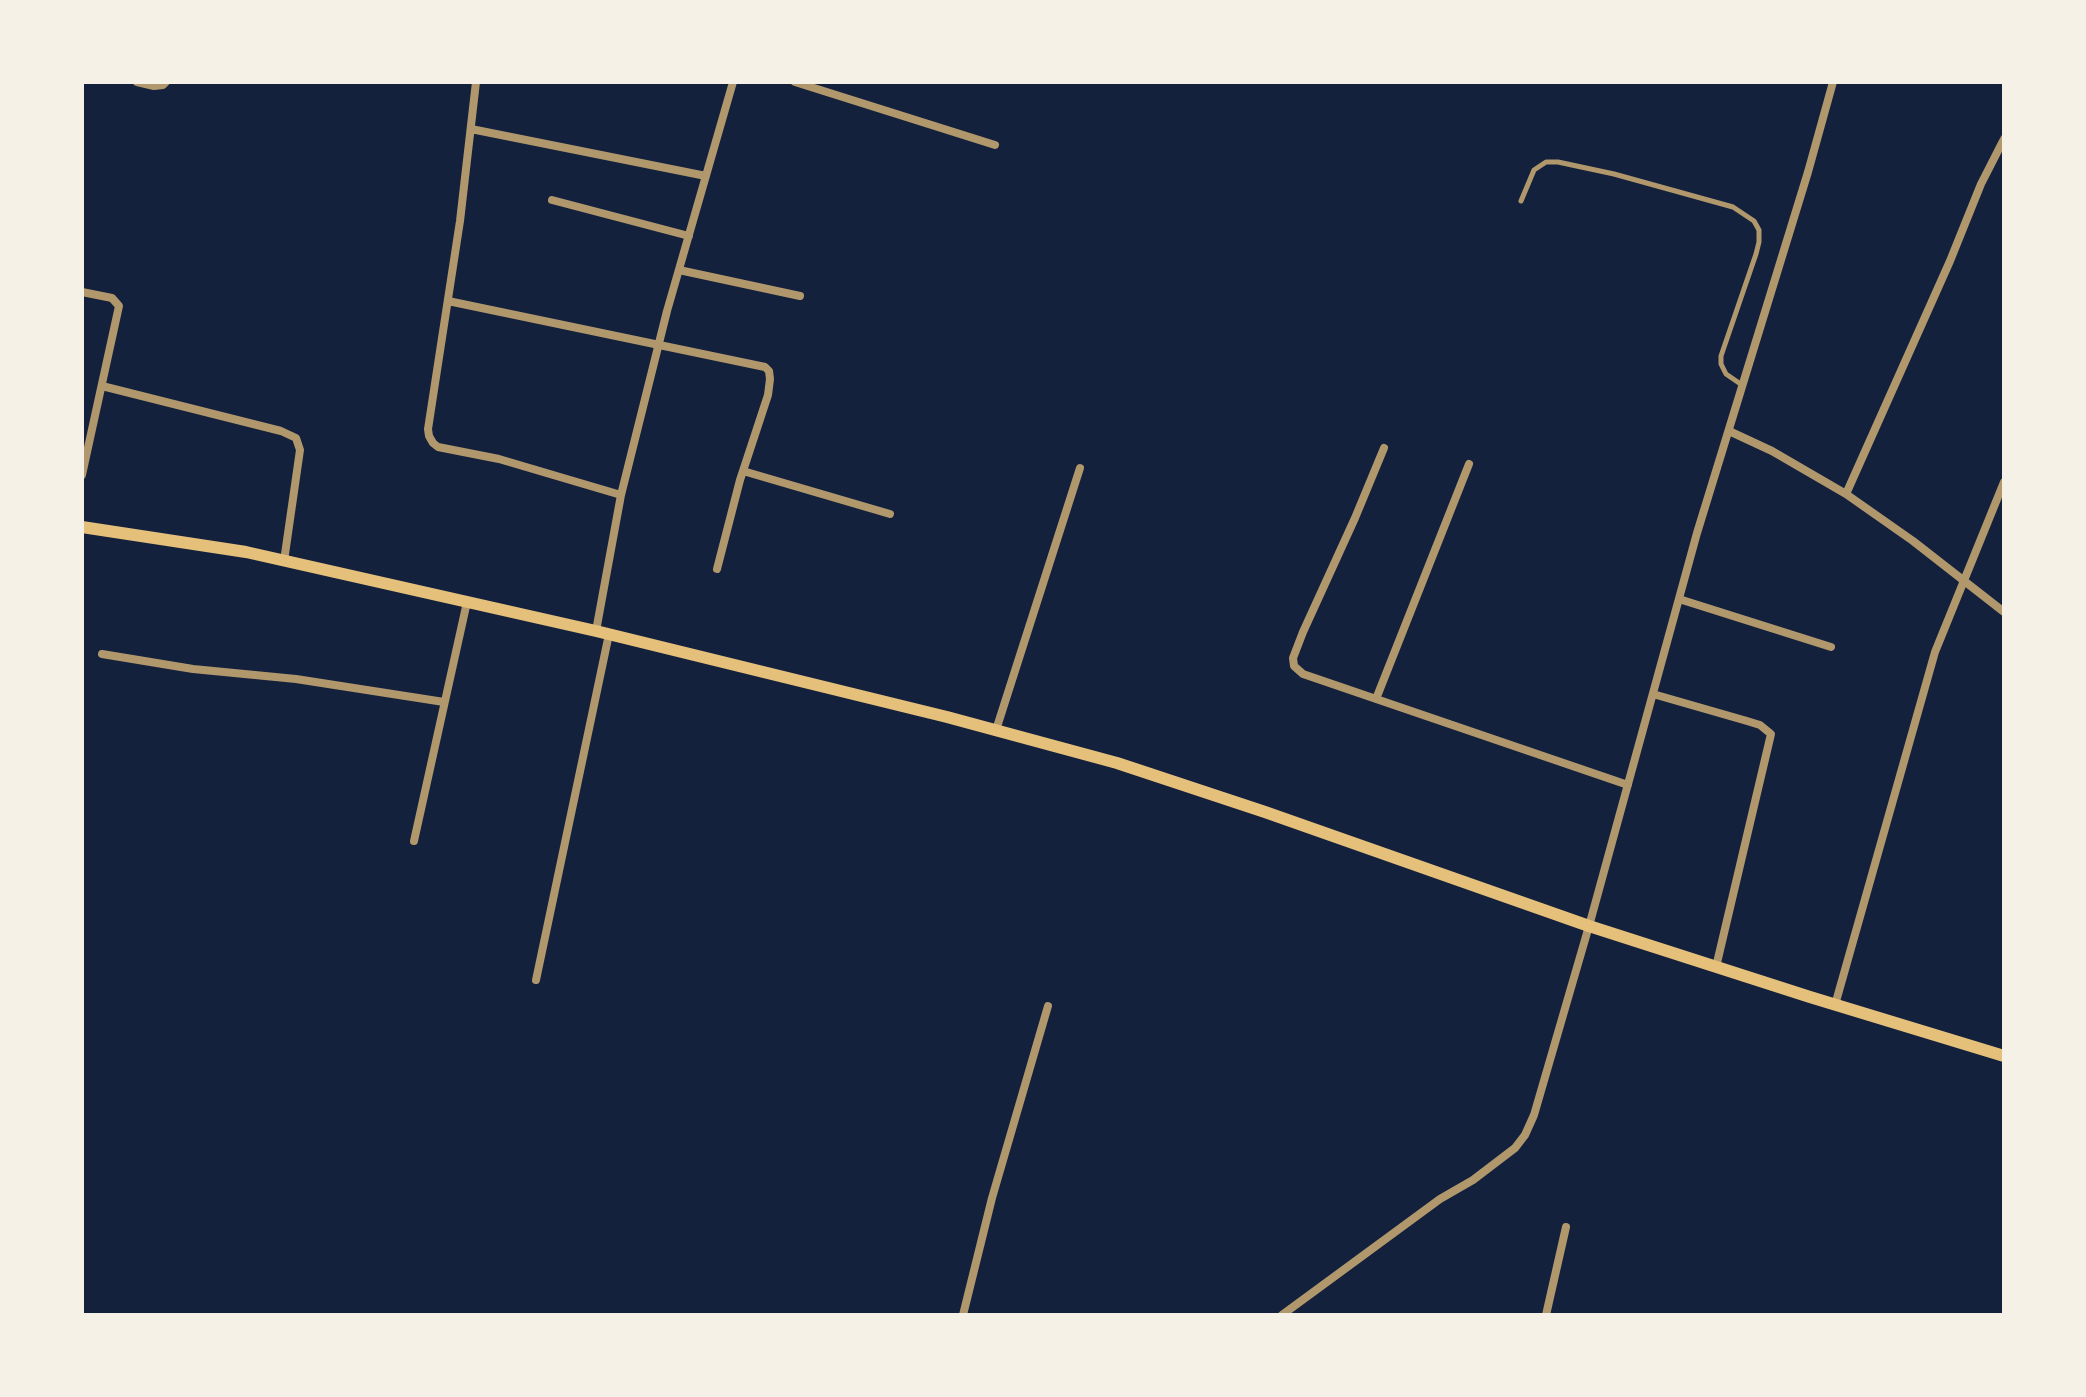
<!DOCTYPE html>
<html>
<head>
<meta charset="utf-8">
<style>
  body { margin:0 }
  #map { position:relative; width:2086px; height:1397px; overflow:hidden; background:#14213d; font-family:"Noto Serif",serif }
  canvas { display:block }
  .frame { position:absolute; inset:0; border:84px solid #f6f1e7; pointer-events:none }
</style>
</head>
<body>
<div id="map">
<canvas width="2086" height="1397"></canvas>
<div class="frame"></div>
</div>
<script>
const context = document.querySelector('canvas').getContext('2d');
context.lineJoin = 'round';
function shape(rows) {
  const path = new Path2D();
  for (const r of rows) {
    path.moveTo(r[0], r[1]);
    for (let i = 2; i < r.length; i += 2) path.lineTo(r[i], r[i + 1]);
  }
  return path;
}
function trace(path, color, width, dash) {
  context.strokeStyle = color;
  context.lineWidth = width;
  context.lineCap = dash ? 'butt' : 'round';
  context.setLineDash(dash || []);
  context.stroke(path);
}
const service = shape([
  [1521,201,1534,170,1546,162,1558,162,1614,174,1733,207,1754,221,1759,230,1759,242,1756,254,1721,356,1721,364,1726,374,1742,385]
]);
const minor = shape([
  [137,82,154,86,163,85,166,82],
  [476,82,460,221,428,429,429,436,433,443,438,447,499,459,621,495],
  [795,82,995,145],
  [471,129,706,176],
  [552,200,689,236],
  [679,270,800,296],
  [82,292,112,298,119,306,82,475],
  [448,301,765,367,769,371,770,379,768,395,740,480,717,569],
  [102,386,281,431,296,438,300,450,284,561],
  [1729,431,1772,451,1846,494,1913,541,2004,612],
  [1384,448,1355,518,1303,632,1293,658,1294,666,1303,674,1628,785],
  [743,471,890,514],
  [1846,494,1950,261,1981,184,2004,139],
  [1679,599,1831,647],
  [596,631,621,495,667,311,733,82],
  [102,654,193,669,296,679,444,702],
  [1653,694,1747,721,1760,725,1771,734,1716,967],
  [1376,699,1469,464],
  [996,730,1080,468],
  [414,841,467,602],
  [536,980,609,634],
  [1835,1005,1935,652,2004,482],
  [963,1315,992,1198,1048,1006],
  [1282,1315,1440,1199,1473,1180,1515,1148,1525,1135,1534,1115,1589,926,1697,533,1808,172,1833,82],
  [1546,1315,1566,1227]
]);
const secondary = shape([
  [82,527,246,552,596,631,947,717,1117,763,1265,812,1589,926,1810,997,2004,1056]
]);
trace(service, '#b1986c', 5);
trace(minor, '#b1986c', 8);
trace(secondary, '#e5c07b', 12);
</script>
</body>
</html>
